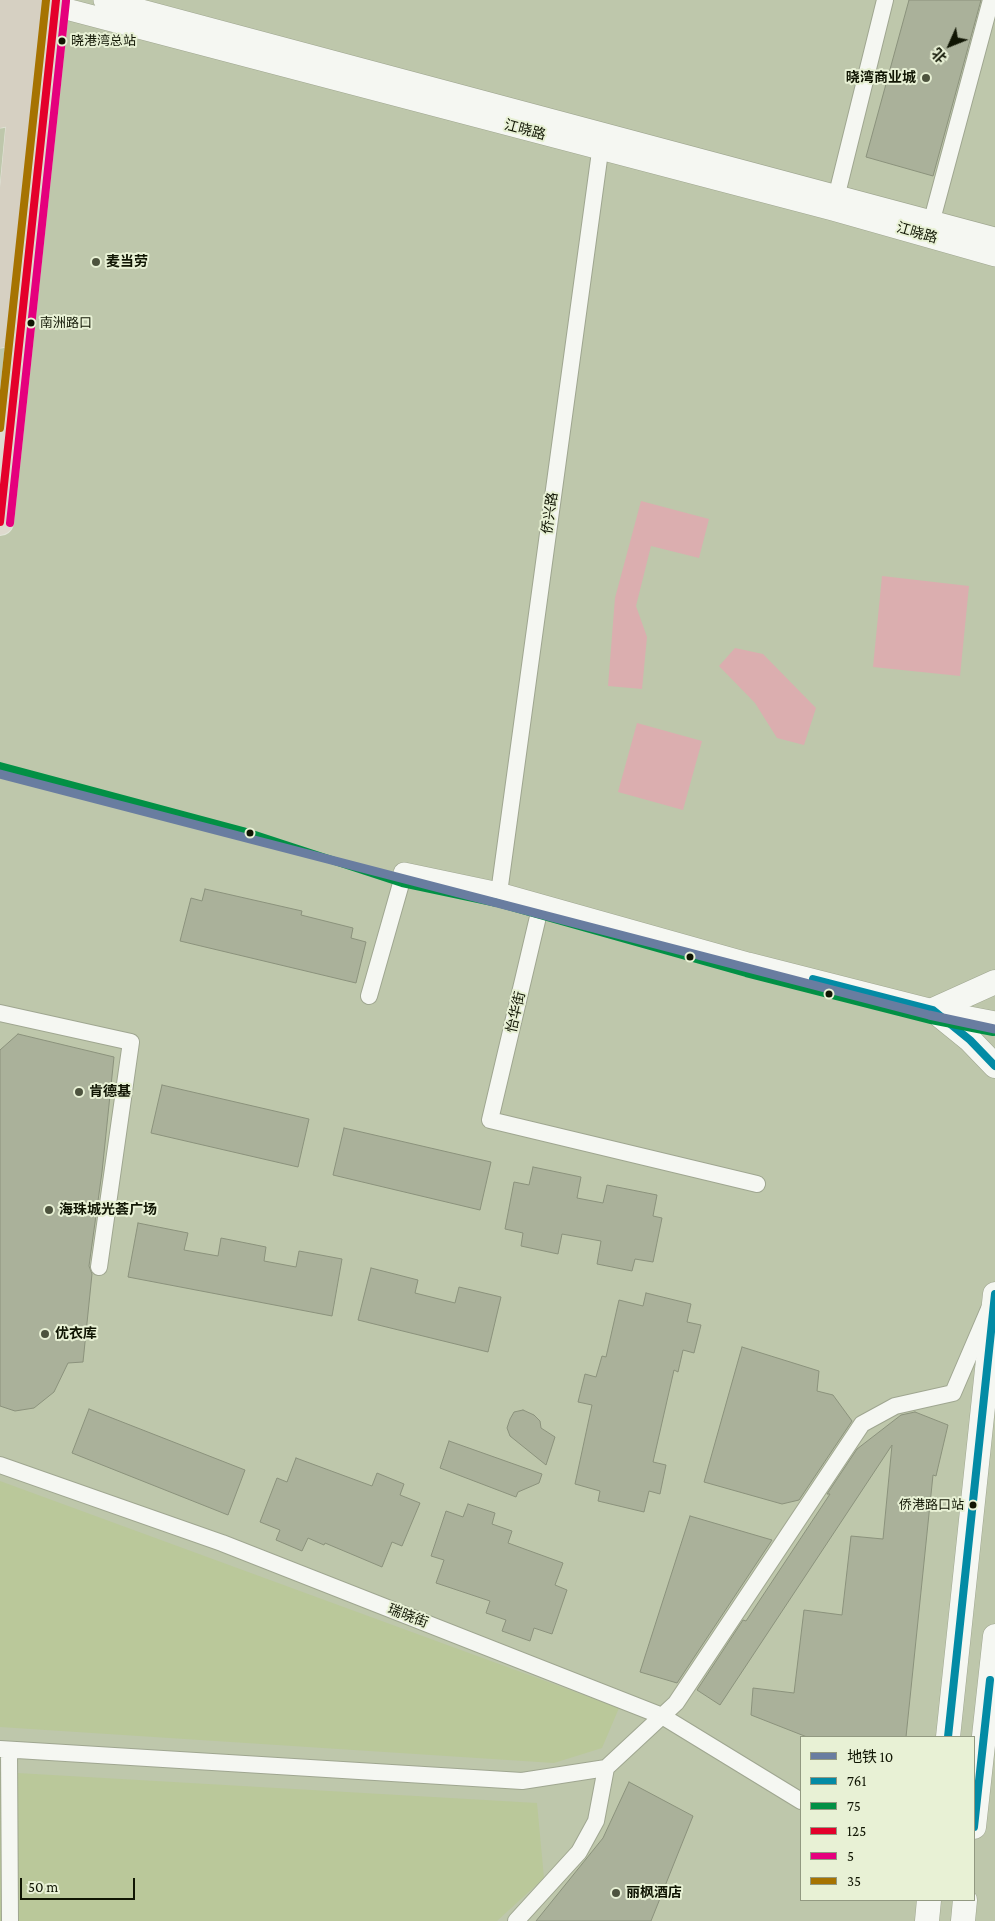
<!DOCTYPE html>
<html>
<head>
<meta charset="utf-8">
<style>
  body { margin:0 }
  #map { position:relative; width:995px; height:1921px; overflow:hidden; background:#bec7ab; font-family:"Crimson Pro","Noto Sans SC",serif }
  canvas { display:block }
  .legend { position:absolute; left:800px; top:1736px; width:175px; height:165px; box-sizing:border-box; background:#e8f1d5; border:1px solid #929981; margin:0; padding:6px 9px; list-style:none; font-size:15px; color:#101503 }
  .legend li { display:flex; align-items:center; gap:10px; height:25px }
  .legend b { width:25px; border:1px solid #929981 }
  .north { position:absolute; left:925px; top:20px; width:50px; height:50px; -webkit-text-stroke:4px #e8f1d5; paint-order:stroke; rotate:226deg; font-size:14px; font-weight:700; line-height:20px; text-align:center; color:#101503 }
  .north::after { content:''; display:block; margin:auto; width:18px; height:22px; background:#101503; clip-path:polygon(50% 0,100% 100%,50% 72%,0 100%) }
  .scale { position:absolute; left:20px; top:1878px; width:115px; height:22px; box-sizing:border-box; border:2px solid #101503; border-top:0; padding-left:6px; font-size:15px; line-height:18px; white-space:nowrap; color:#101503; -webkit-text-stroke:4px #e8f1d5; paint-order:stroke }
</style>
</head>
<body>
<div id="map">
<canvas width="995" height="1921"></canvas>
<ul class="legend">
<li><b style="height:6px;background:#697da0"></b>地铁 10</li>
<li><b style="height:6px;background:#038ba5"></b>761</li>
<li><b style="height:6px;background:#029045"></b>75</li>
<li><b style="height:6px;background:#e4002b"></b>125</li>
<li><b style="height:6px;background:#e5007d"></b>5</li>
<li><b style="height:6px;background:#a67301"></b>35</li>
</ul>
<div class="north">北</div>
<div class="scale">50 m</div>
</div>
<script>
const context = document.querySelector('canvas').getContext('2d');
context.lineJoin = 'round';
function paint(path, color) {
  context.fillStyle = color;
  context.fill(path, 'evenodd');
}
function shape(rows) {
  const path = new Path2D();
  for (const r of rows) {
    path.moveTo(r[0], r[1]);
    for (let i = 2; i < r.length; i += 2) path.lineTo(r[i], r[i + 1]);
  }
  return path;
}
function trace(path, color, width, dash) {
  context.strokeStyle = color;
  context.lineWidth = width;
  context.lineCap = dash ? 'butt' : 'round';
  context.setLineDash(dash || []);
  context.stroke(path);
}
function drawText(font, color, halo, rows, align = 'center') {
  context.font = font + ' "Crimson Pro","Noto Sans SC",serif';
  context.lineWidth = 4;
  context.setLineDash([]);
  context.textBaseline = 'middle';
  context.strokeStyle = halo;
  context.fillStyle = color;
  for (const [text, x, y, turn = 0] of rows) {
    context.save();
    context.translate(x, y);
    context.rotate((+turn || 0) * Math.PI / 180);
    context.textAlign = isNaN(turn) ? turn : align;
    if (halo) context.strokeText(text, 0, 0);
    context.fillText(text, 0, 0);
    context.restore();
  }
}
const built = shape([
  [0,1481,619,1708,602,1748,554,1763,0,1727],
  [0,1772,537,1803,544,1878,497,1921,0,1921]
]);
const green = shape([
  [641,501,709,519,699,558,651,546,636,606,647,637,642,689,608,686,615,598],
  [882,576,969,586,960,676,873,667],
  [735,648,763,654,816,708,804,745,777,738,755,703,719,666],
  [637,723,702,741,683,810,618,792]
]);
const building = shape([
  [909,0,981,0,933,176,866,157,909,0],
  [205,889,302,911,301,915,353,928,351,938,366,942,356,983,180,941,191,898,202,901,205,889],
  [18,1034,114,1057,102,1172,89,1266,92,1274,83,1362,68,1363,54,1392,34,1408,15,1411,0,1406,0,1050,18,1034],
  [162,1085,309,1119,298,1167,151,1133,162,1085],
  [344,1128,491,1162,480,1210,333,1175,344,1128],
  [533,1167,581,1177,577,1198,603,1203,607,1185,657,1195,653,1216,662,1218,653,1262,635,1259,632,1271,597,1264,601,1241,562,1234,558,1254,521,1246,523,1233,505,1229,514,1182,529,1185,533,1167],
  [138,1223,188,1233,184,1250,218,1256,221,1238,266,1247,264,1261,296,1267,299,1251,342,1259,332,1316,128,1277,138,1223],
  [371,1268,418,1280,415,1293,455,1303,459,1287,501,1297,488,1352,358,1320,371,1268],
  [646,1293,691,1304,687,1322,701,1325,694,1353,683,1350,678,1372,674,1370,653,1462,666,1465,660,1494,649,1491,644,1512,598,1501,600,1491,575,1484,592,1405,578,1402,585,1374,596,1377,602,1356,606,1357,619,1300,643,1306,646,1293],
  [742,1347,819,1371,817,1391,833,1395,852,1421,799,1500,782,1504,704,1482,742,1347],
  [89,1409,245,1470,228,1515,72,1453,89,1409],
  [523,1410,534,1415,540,1421,541,1428,555,1437,546,1465,510,1436,507,1428,510,1419,514,1412,523,1410],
  [915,1412,948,1425,936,1476,933,1475,906,1737,807,1737,751,1715,753,1688,794,1693,804,1610,842,1615,851,1536,883,1539,892,1445,720,1705,697,1690,743,1620,746,1621,830,1494,827,1494,857,1449,901,1415,915,1412],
  [449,1441,542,1474,539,1483,518,1492,516,1497,440,1468,449,1441],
  [296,1458,372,1486,377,1473,404,1484,400,1495,420,1503,402,1546,392,1542,382,1567,325,1543,324,1545,308,1538,302,1551,276,1540,280,1530,260,1522,277,1478,287,1482,296,1458],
  [468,1504,495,1513,492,1524,512,1531,508,1543,563,1563,555,1585,567,1590,552,1634,534,1628,530,1641,502,1631,506,1620,486,1613,490,1601,436,1583,444,1560,431,1556,446,1511,463,1517,468,1504],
  [690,1516,772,1540,677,1683,640,1672,690,1516],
  [629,1782,693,1816,651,1921,536,1921,603,1838,629,1782]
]);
const minor = shape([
  [834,206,885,0],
  [929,231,991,0],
  [499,893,602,137],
  [541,904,490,1120,757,1184],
  [369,996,404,873],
  [0,1013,131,1042,99,1267],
  [0,1465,222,1543,662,1716,801,1801],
  [0,1749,522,1781,606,1768,676,1703,862,1424,895,1406,953,1393,989,1309],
  [9,1750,10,1921],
  [516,1921,579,1852,596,1821,606,1768]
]);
const tertiary = shape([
  [104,0,995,238],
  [55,6,833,210,995,256],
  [404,873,499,893,748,963,933,1010,995,1022]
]);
const secondary = shape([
  [933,1010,970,1040,995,1066],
  [933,1010,995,982],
  [948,1737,995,1294],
  [974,1827,995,1636],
  [927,1921,929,1900],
  [963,1921,965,1900]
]);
const primary = shape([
  [0,522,56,0]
]);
const trunk = shape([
  [0,114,11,0],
  [0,334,32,0]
]);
const bus1 = shape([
  [813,979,933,1010,970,1040,995,1066],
  [948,1737,995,1294],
  [974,1827,990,1680]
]);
const bus2 = shape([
  [0,766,243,831,402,883,497,903,746,973,931,1020,993,1032]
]);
const bus3 = shape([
  [0,522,56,0]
]);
const bus4 = shape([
  [10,523,66,1]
]);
const bus5 = shape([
  [0,428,46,0]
]);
const metro1 = shape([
  [0,774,929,1015,995,1029]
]);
const markers = [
  [62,41,4.5,"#101503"],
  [926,78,5,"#4d533e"],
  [96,262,5,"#4d533e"],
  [31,323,4.5,"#101503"],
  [250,833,4.5,"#101503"],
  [690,957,4.5,"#101503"],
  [829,994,4.5,"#101503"],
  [79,1092,5,"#4d533e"],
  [49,1210,5,"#4d533e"],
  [45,1334,5,"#4d533e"],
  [973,1505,4.5,"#101503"],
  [616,1893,5,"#4d533e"]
];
const busNames = [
  ["晓港湾总站",71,41],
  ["南洲路口",40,323],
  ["侨港路口站",964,1505,"right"]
];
const poiNames = [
  ["晓湾商业城",916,78,"right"],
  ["麦当劳",106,262],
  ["肯德基",89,1092],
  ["海珠城光荟广场",59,1210],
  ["优衣库",55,1334],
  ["丽枫酒店",626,1893]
];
const streetNames = [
  ["江晓路",525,130,15],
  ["江晓路",917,233,16],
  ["侨兴路",550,513,-82],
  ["怡华街",516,1012,-77],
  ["瑞晓街",408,1616,21]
];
paint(built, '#bac89a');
paint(green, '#dbaeaf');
paint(building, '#aab19a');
trace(building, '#8b927c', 1);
trace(minor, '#9fa690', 18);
trace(tertiary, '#9fa690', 22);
trace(secondary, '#9fa690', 25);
trace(primary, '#e2e6d9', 28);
trace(trunk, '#e2e6d9', 29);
trace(minor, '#f5f7f2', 16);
trace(tertiary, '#f5f7f2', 21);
trace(secondary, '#f5f7f2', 24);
trace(primary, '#dedace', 26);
trace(trunk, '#d6d0c2', 28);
trace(bus1, '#038ba5', 8);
trace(bus2, '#029045', 8);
trace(bus3, '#e4002b', 8);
trace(bus4, '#e5007d', 8);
trace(bus5, '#a67301', 8);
trace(metro1, '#697da0', 9);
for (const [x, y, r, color] of markers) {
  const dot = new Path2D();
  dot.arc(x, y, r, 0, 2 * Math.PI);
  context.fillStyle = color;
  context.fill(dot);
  trace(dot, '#e8f1d5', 2);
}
drawText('13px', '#101503', '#e8f1d5', busNames, 'left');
drawText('bold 14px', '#101503', '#e8f1d5', poiNames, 'left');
drawText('14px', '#101503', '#e8f1d5', streetNames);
</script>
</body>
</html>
